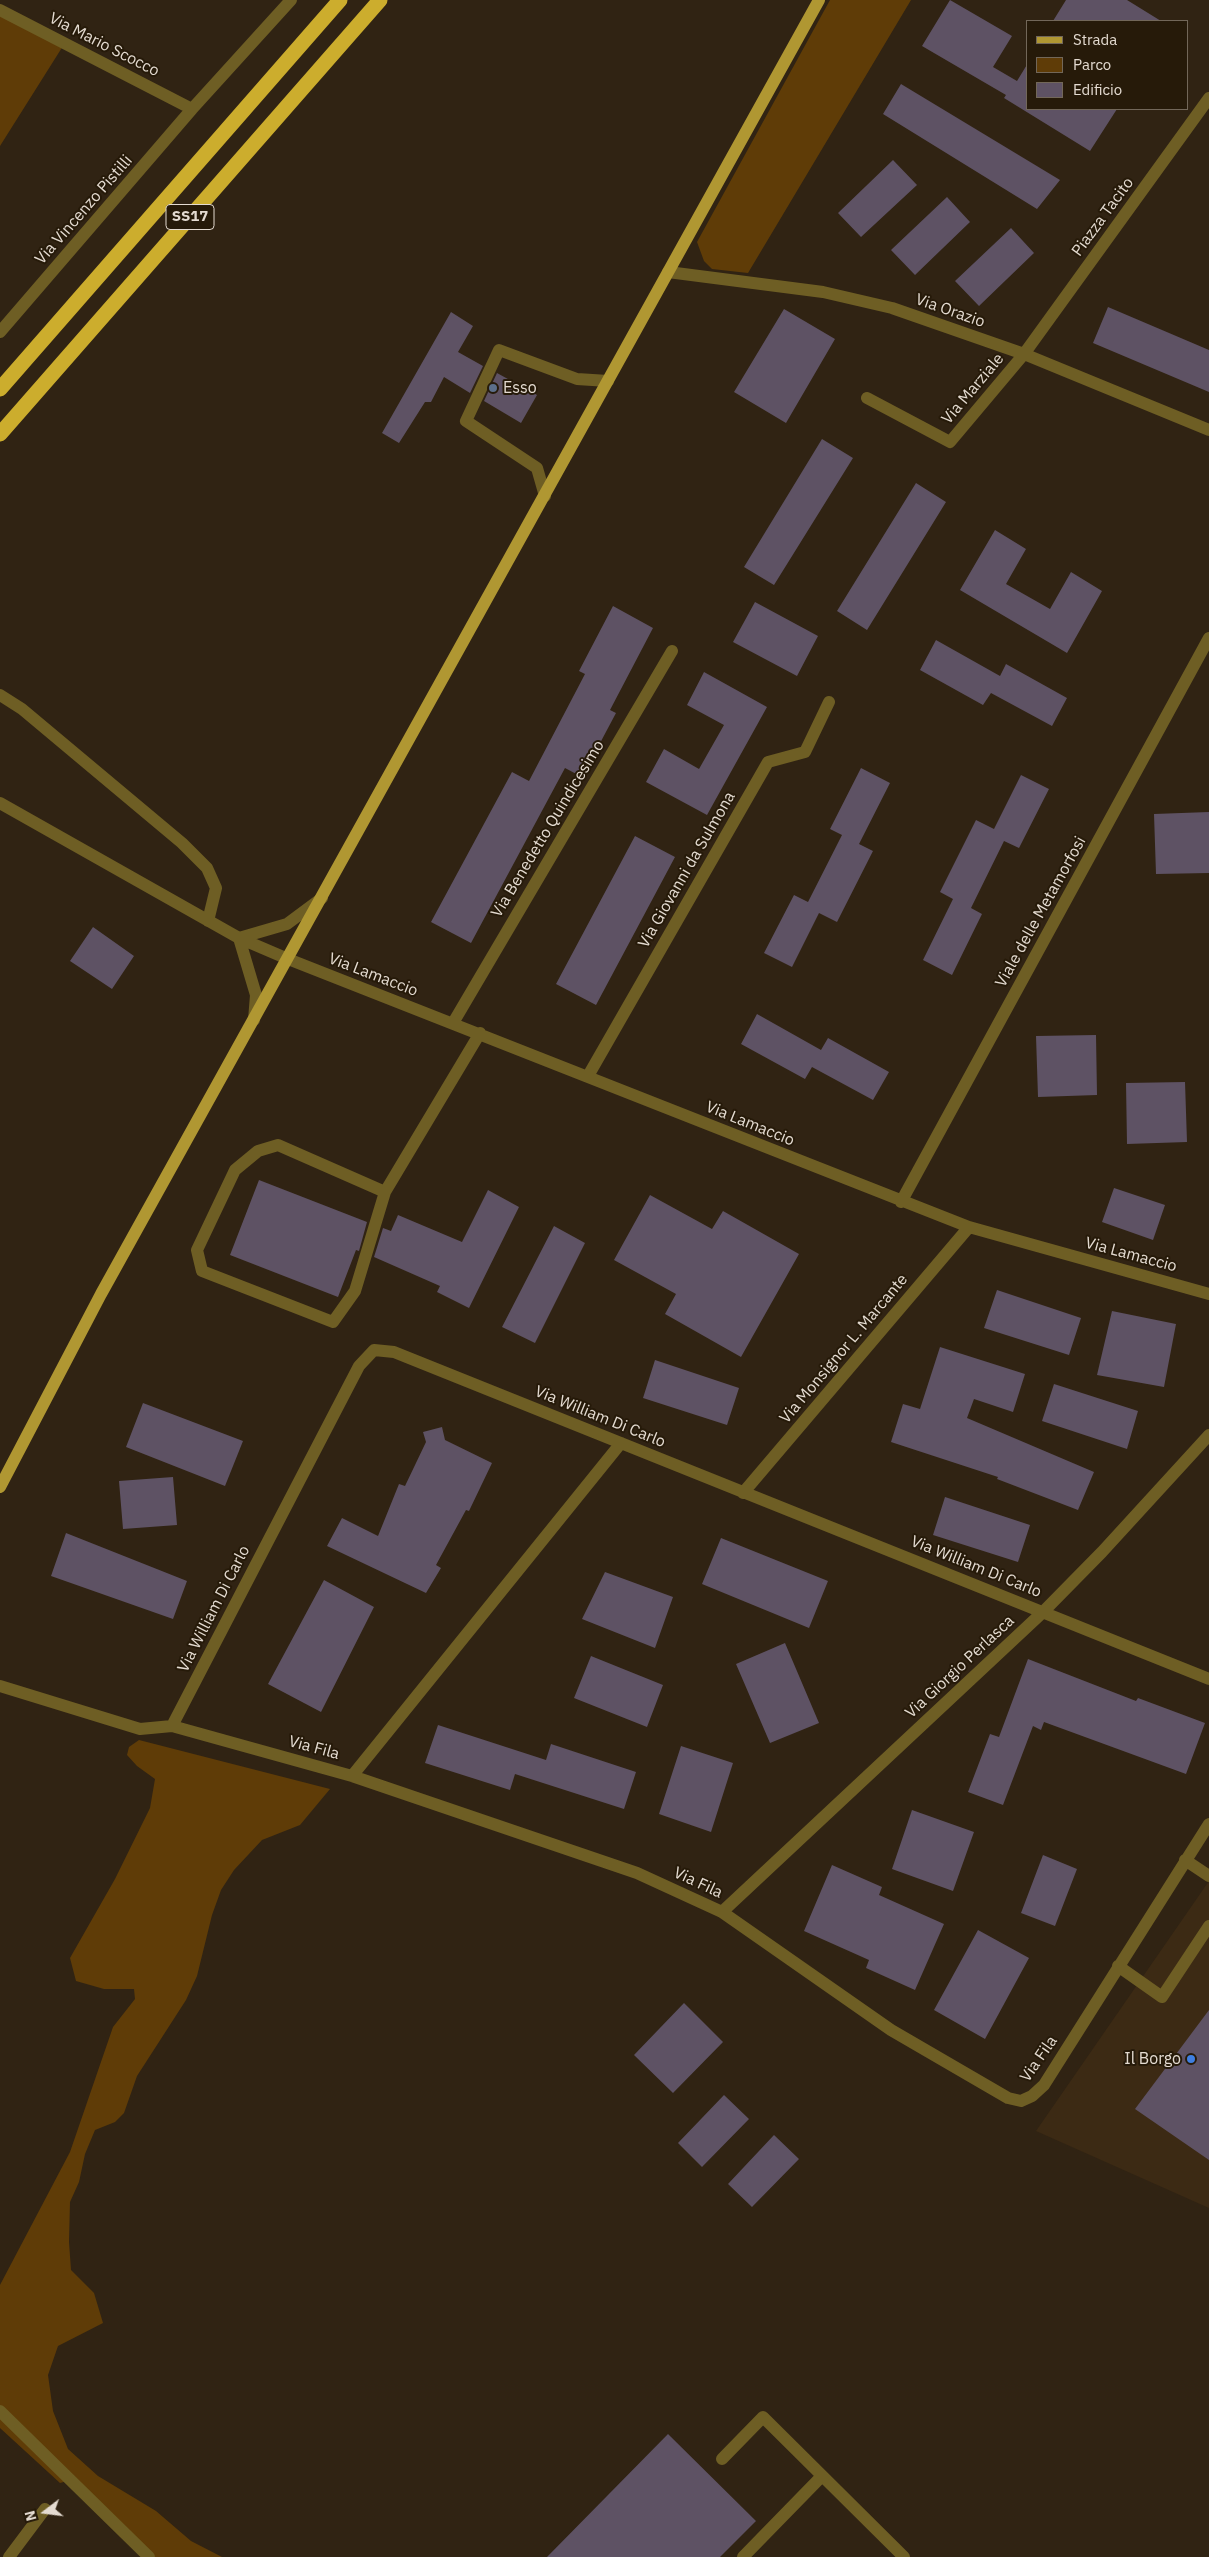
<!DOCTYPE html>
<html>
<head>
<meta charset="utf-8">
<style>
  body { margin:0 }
  #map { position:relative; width:1209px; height:2557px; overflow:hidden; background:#302313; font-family:"IBM Plex Sans",sans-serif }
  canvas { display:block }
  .legend { position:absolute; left:1026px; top:20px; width:162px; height:90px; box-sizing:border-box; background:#261a09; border:1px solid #726759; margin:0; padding:6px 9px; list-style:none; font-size:15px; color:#e4dbd1 }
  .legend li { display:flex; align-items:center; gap:10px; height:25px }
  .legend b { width:25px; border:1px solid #726759 }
  .north { position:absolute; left:20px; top:2487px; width:50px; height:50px; -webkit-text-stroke:4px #261a09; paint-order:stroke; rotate:255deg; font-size:14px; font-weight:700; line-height:20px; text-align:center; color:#e4dbd1 }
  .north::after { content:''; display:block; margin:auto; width:18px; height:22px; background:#e4dbd1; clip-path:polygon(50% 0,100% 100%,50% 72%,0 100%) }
</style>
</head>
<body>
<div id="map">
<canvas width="1209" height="2557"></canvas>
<ul class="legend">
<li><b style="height:6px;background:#b09732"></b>Strada</li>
<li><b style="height:14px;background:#5f3c07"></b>Parco</li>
<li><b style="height:14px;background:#5e5264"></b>Edificio</li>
</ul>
<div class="north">N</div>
</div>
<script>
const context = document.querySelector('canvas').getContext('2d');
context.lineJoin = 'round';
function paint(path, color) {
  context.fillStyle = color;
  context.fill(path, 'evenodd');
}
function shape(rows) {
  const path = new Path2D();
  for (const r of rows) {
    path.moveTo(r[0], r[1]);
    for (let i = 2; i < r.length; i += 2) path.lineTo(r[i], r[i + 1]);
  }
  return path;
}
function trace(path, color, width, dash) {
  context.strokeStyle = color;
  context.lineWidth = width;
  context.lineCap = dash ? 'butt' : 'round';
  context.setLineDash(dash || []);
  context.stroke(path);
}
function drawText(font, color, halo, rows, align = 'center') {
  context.font = font + ' "IBM Plex Sans",sans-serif';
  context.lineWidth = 4;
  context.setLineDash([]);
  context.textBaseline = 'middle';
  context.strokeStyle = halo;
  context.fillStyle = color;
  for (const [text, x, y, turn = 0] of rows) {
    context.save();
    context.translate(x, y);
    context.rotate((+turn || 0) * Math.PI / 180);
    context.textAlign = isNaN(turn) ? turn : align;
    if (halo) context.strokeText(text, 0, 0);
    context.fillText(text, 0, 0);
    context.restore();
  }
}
const built = shape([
  [1209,1881,1209,2208,1036,2131]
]);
const green = shape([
  [830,0,911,0,748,273,712,269,704,261,697,242],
  [0,15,63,46,0,146],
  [139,1740,330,1789,300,1825,262,1840,234,1870,221,1890,212,1915,197,1976,186,2000,137,2076,124,2113,115,2122,95,2130,85,2154,79,2182,70,2202,69,2242,71,2270,94,2293,103,2323,58,2346,48,2375,53,2411,68,2449,98,2476,156,2511,191,2541,222,2557,155,2557,74,2479,60,2483,0,2428,0,2285,70,2152,113,2027,135,1999,134,1989,104,1989,76,1981,70,1958,115,1879,150,1808,155,1779,137,1766,127,1755,129,1747]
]);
const building = shape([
  [950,0,1012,36,993,67,1017,81,1028,63,1028,109,1117,109,1090,151,1004,98,1006,95,922,46],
  [1066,0,1127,0,1161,21,1053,21],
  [901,84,1060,180,1037,209,883,114],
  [893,160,917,185,861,237,838,213],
  [947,197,970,222,915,275,891,250],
  [1011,228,1034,253,979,306,955,281],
  [1108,307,1209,350,1209,392,1093,343],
  [784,309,835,339,786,423,734,392],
  [451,312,473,326,458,352,483,366,470,393,444,377,431,402,425,402,399,443,382,433],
  [497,373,537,395,521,423,484,401],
  [822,439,853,458,774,585,744,567],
  [916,483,946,502,867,630,837,611],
  [995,530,1026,549,1006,584,1050,609,1071,572,1102,591,1067,653,960,590],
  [755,602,818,636,797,676,733,642],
  [613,606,653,628,610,710,616,713,582,777,565,768,471,943,431,922,512,772,529,781,585,674,579,671],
  [936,640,1000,676,1006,664,1067,698,1052,726,991,693,983,705,920,670],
  [704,672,767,707,707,815,646,782,664,749,699,769,724,725,687,705],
  [861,768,890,783,859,844,873,851,837,922,819,913,792,967,764,953,794,895,808,902,842,835,830,829],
  [1021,775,1049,789,1019,848,1004,841,971,908,982,914,952,975,923,960,953,899,940,892,976,820,994,829],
  [1209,812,1209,873,1156,874,1154,814],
  [635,836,675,857,596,1005,556,984],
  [93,927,134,956,112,989,70,961],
  [757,1014,821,1050,828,1038,889,1072,873,1100,812,1067,805,1079,741,1044],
  [1096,1035,1097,1095,1038,1097,1036,1036],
  [1185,1082,1187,1142,1127,1144,1126,1083],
  [259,1180,367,1222,359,1251,356,1250,338,1297,230,1255],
  [1114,1188,1165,1205,1153,1240,1102,1222],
  [488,1190,519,1207,469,1308,437,1292,440,1286,374,1257,383,1228,391,1231,398,1215,462,1242],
  [650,1195,712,1229,723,1211,799,1254,741,1357,665,1314,676,1294,614,1260],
  [554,1226,585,1243,535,1343,502,1327],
  [997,1290,1081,1318,1069,1355,984,1328],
  [1112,1311,1176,1324,1164,1387,1097,1375],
  [940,1347,1025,1374,1013,1412,974,1399,967,1418,1094,1472,1078,1510,997,1479,998,1477,891,1442,903,1404,920,1409],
  [655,1360,739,1388,727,1425,643,1398],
  [1054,1384,1138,1411,1127,1449,1042,1421],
  [143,1403,243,1441,225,1486,126,1447],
  [442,1427,445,1440,492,1463,469,1511,466,1510,436,1565,441,1568,426,1593,327,1546,342,1518,378,1536,399,1484,405,1486,426,1442,423,1432],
  [173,1477,177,1525,123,1529,119,1481],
  [945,1497,1030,1525,1018,1562,933,1535],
  [66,1533,187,1581,173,1619,51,1576],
  [721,1538,828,1581,809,1628,702,1584],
  [605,1572,673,1597,655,1648,582,1619],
  [324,1580,374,1607,321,1712,268,1684],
  [785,1643,819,1723,770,1743,736,1664],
  [591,1656,663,1685,647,1727,574,1698],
  [1028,1659,1136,1701,1138,1698,1205,1723,1186,1774,1044,1722,1041,1730,1033,1726,1003,1805,968,1792,990,1734,999,1737],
  [438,1725,546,1760,551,1744,636,1772,624,1809,515,1774,510,1790,425,1763],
  [681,1746,733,1763,711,1832,659,1814],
  [912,1810,974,1832,953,1891,892,1869],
  [1043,1855,1077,1869,1055,1926,1021,1913],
  [832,1865,882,1887,879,1895,944,1924,915,1990,866,1968,869,1960,804,1931],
  [978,1930,1029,1958,985,2039,934,2010],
  [684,2003,723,2042,673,2093,634,2055],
  [1209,2010,1209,2160,1135,2109],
  [724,2095,749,2119,702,2167,678,2143],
  [774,2135,799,2159,752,2207,728,2184],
  [668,2434,756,2521,720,2557,547,2557]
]);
const minor = shape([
  [0,10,192,109],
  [668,272,823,292,892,308,1024,354,1209,430],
  [0,332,192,109,291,0],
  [867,398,950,442,1024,354,1209,98],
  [545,496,537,468,466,421,499,350,577,379,608,381],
  [0,695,22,709,182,843,207,868,216,888,208,921],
  [0,803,239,938,288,959,969,1227,1209,1294],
  [239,938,287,924,322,898],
  [239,938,256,995,254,1020],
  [453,1023,672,651],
  [588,1076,768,762,805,752,829,702],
  [385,1192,355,1291,333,1322,202,1271,197,1250,235,1170,258,1151,278,1145,385,1192,480,1033],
  [901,1202,1209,638],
  [743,1493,969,1227],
  [0,1686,140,1729,172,1726,352,1776,637,1873,722,1912,891,2030,1008,2098,1021,2101,1032,2096,1044,2085,1209,1824],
  [172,1726,359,1366,374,1350,394,1352,1209,1679],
  [352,1776,621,1443],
  [1185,1860,1209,1876],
  [722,1912,1044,1611,1102,1552,1209,1435],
  [1118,1966,1162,1997,1209,1926],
  [0,2411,149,2557],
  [722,2459,763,2417,904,2557],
  [9,2557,45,2509],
  [743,2557,822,2476]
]);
const major = shape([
  [0,1487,101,1294,819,0]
]);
const highway = shape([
  [0,389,340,0],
  [0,434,380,0]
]);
const markers = [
  [493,388,5,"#5c6f8a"],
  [1191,2059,5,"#3f7fe0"]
];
const shields = [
  [190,217,48]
];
const shieldNames = [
  ["SS17",190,217]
];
const streetNames = [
  ["Via Mario Scocco",104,45,27],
  ["Via Vincenzo Pistilli",84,210,-49],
  ["Piazza Tacito",1103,217,-54],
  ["Via Orazio",950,311,19],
  ["Via Marziale",973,389,-50],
  ["Via Benedetto Quindicesimo",548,829,-59],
  ["Via Giovanni da Sulmona",687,870,-60],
  ["Viale delle Metamorfosi",1041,912,-61],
  ["Via Lamaccio",373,975,21],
  ["Via Lamaccio",750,1124,22],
  ["Via Lamaccio",1131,1255,15],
  ["Via Monsignor L. Marcante",844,1349,-50],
  ["Via William Di Carlo",600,1417,22],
  ["Via William Di Carlo",976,1567,22],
  ["Via William Di Carlo",214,1609,-63],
  ["Via Giorgio Perlasca",960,1667,-43],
  ["Via Fila",314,1748,15],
  ["Via Fila",698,1883,25],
  ["Via Fila",1039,2059,-55]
];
const poiNames = [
  ["Esso",503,388],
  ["Il Borgo",1181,2059,"right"]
];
paint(built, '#3c2a14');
paint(green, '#5f3c07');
paint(building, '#5e5264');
trace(minor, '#6e5e24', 12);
trace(major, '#b09732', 12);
trace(highway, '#ccad2d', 15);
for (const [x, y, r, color] of markers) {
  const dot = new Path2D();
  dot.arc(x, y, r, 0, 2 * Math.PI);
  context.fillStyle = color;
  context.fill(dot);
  trace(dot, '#261a09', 2);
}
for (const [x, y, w] of shields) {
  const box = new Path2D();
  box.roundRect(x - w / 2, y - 12.5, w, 25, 4);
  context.fillStyle = '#261a09';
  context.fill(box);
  trace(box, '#e4dbd1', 1);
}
drawText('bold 15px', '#e4dbd1', null, shieldNames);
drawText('16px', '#e4dbd1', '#261a09', streetNames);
drawText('16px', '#e4dbd1', '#261a09', poiNames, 'left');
</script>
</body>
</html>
